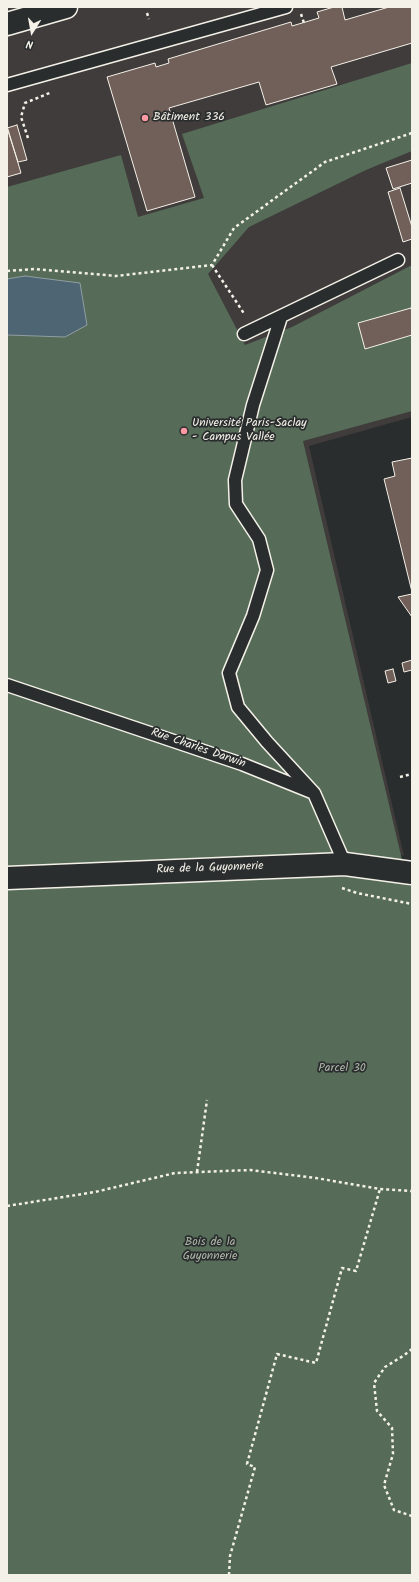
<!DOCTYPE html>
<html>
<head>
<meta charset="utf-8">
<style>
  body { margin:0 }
  #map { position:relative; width:419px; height:1582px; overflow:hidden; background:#2a2d2e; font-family:Kalam,sans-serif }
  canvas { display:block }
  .frame { position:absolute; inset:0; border:8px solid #f4f1e8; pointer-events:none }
  .north { position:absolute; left:12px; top:12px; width:40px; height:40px; -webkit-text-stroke:3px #2a2d2e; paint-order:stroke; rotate:191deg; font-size:11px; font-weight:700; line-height:16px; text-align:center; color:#f4f1e8 }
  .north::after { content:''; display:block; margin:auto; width:14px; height:18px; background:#f4f1e8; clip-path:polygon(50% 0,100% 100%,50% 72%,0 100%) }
</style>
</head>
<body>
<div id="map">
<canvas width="419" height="1582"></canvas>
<div class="frame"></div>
<div class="north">N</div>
</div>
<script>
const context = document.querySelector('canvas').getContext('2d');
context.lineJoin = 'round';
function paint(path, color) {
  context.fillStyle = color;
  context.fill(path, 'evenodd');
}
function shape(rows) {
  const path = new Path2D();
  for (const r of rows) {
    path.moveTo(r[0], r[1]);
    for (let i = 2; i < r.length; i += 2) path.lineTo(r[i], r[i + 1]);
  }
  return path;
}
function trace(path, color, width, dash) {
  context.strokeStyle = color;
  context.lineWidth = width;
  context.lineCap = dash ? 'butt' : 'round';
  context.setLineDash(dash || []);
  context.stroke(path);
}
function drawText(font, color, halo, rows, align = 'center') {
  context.font = font + ' Kalam,sans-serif';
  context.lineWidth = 3.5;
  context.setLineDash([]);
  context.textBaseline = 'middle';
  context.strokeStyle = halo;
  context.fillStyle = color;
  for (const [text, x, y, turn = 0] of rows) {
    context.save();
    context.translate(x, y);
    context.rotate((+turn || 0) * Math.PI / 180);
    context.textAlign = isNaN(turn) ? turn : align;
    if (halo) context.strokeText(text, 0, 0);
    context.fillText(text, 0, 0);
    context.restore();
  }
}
const built = shape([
  [7,7,412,7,412,417,309,446,404,856,7,709]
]);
const green = shape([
  [412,63,412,151,366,170,249,227,208,274,245,345,292,327,412,265,412,411,303,441,408,885,412,886,412,1575,7,1575,7,187,121,155,138,217,204,198,182,134]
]);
const water = shape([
  [25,276,80,283,87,325,65,337,7,335,7,279,25,276]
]);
const building = shape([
  [334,7,342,7,345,20,389,7,412,7,412,43,331,67,337,84,266,105,259,82,169,108,195,197,147,211,107,77,155,63,156,67,169,63,168,59,291,22,292,26,319,18,317,12,334,7],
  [17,125,27,160,18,162,7,128,17,125],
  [7,126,21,173,7,177,7,126],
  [412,160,412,183,393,189,386,168,412,160],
  [400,188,412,227,412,239,403,242,388,192,400,188],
  [411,308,412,312,412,335,365,349,358,323,411,308],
  [412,458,412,592,384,479,395,476,392,462,412,458],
  [412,594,412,617,398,597,412,594],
  [412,660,412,670,404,672,402,663,412,660],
  [393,669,396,681,388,683,385,671,393,669]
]);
const path = shape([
  [147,13,149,19],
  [301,14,304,23],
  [28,138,21,117,25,103,52,92],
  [212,265,245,315],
  [7,271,35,269,116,276,212,265,234,228,325,162,412,133],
  [400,777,412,774],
  [342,888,357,893,412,904],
  [197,1172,207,1100],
  [7,1206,95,1192,175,1173,250,1170,316,1178,380,1189,412,1191],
  [412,1349,403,1356,385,1367,374,1383,377,1411,392,1428,393,1454,384,1485,394,1510,412,1516],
  [229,1575,230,1556,255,1467,247,1464,277,1354,316,1363,342,1268,356,1271,380,1189]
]);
const service = shape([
  [7,85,286,7],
  [281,317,253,405,235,480,236,504,259,539,267,570,253,616,229,673,238,707,267,742,314,793],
  [244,334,398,260],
  [7,685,242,764,314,793,345,864]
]);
const minor = shape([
  [7,24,66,7]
]);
const tertiary = shape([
  [7,878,345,864,412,873]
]);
const markers = [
  [145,118,4,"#ff9aa2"],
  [184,431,4,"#ff9aa2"]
];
const poiNames = [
  ["Bâtiment 336",153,118],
  ["Université Paris-Saclay",192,424],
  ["- Campus Vallée",192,438]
];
const streetNames = [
  ["Rue Charles Darwin",198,749,19],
  ["Rue de la Guyonnerie",210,869,-2]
];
const parkNames = [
  ["Parcel 30",342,1069],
  ["Bois de la",210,1243],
  ["Guyonnerie",210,1257]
];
paint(built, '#3f3c3b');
paint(green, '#566c58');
paint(water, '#4e6673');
trace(water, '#909ea2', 1);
paint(building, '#715f5a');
trace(building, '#f4f1e8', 1);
trace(service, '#f4f1e8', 15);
trace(minor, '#f4f1e8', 25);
trace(tertiary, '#f4f1e8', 25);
trace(path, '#f4f1e8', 2.5, [3, 3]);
trace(service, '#2a2d2e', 12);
trace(minor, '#2a2d2e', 22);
trace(tertiary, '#2a2d2e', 22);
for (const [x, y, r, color] of markers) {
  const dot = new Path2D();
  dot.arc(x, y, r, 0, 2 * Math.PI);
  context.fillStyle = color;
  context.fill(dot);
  trace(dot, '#2a2d2e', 1.5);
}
drawText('12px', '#f4f1e8', '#2a2d2e', poiNames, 'left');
drawText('12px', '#f4f1e8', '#2a2d2e', streetNames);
drawText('12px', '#adb5a7', '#2a2d2e', parkNames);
</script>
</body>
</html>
